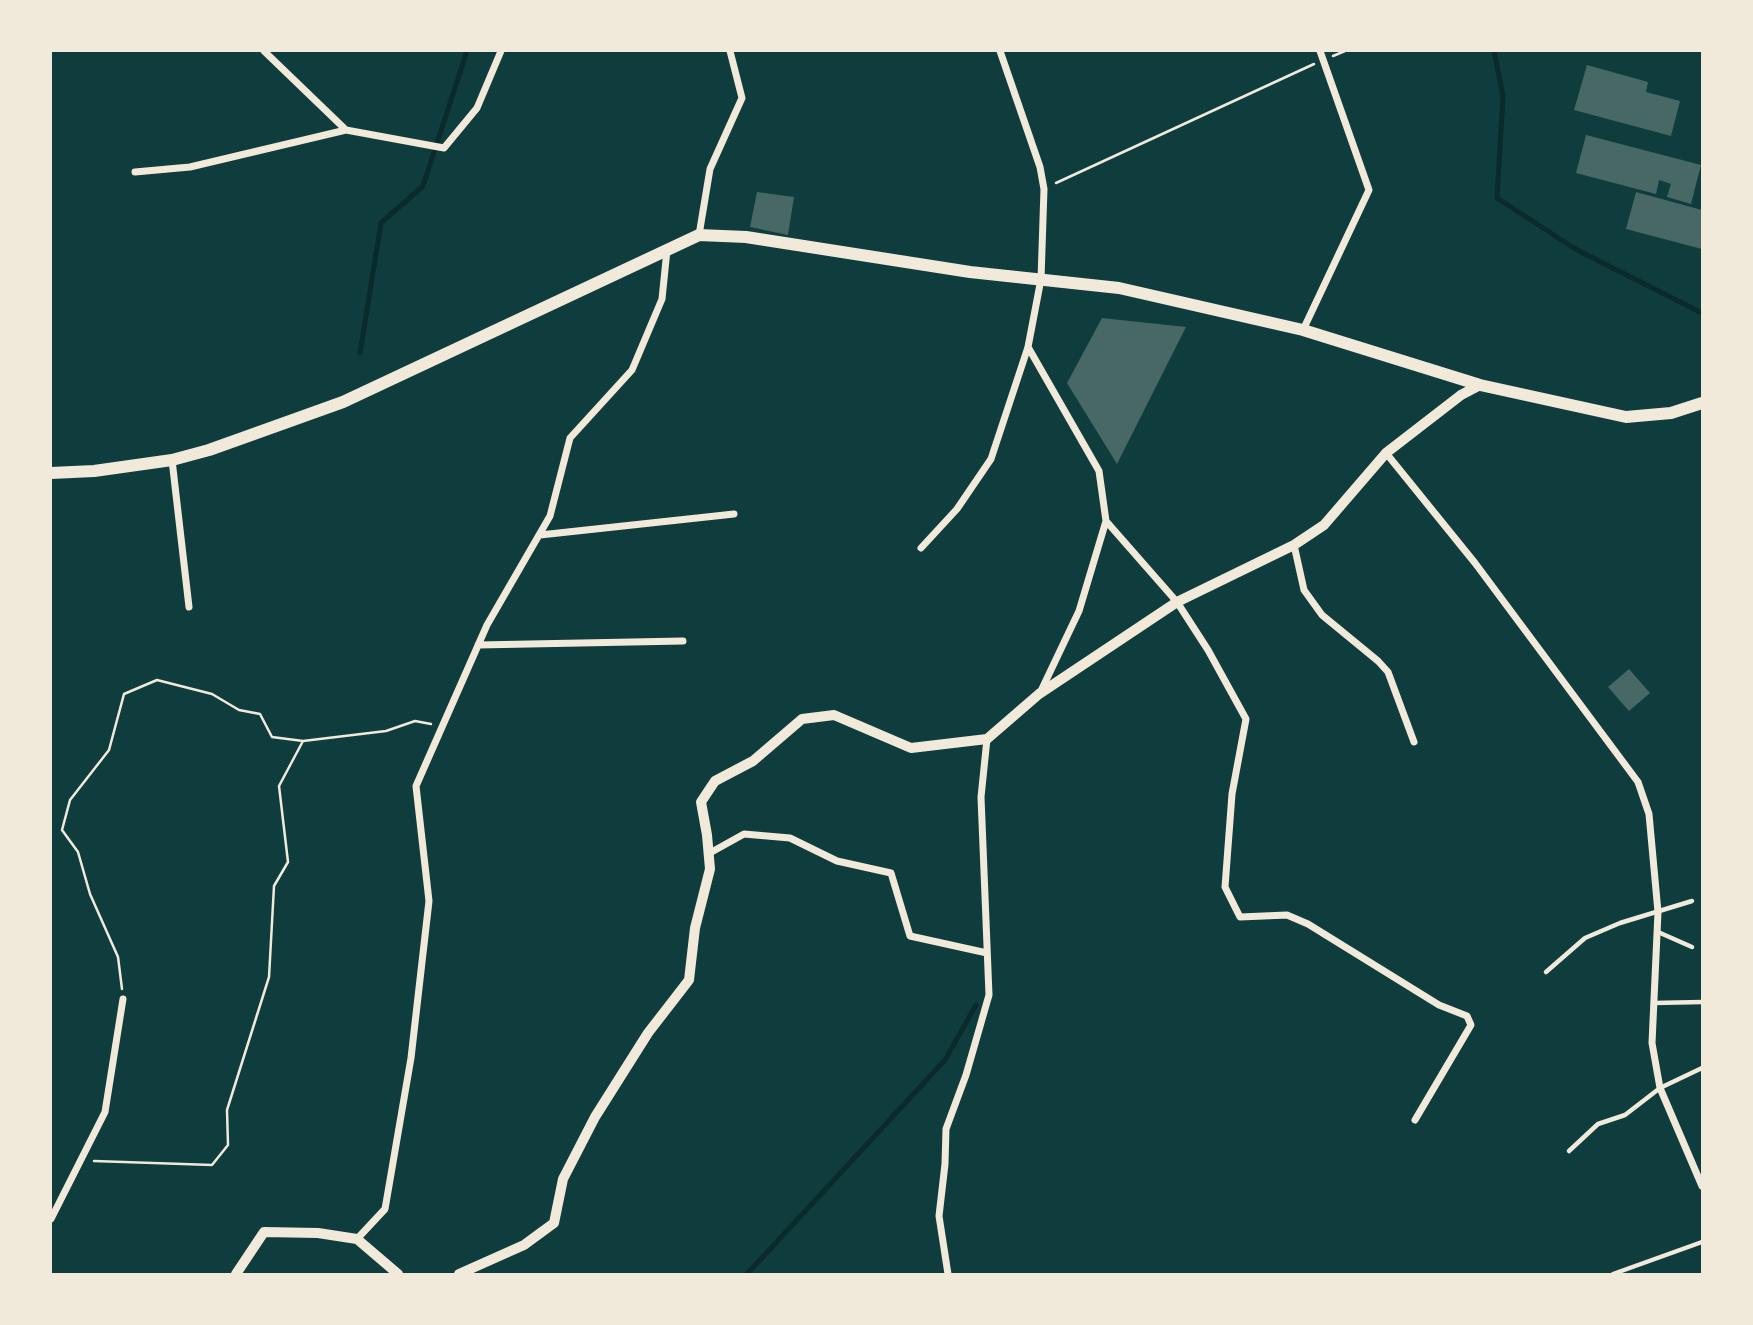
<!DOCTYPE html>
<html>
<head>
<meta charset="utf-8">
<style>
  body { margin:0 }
  #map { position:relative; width:1753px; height:1325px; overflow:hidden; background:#0f3d3e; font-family:Mulish,sans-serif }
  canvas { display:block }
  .frame { position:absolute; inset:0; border:52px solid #f1e9da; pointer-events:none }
</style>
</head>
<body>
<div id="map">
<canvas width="1753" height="1325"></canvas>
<div class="frame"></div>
</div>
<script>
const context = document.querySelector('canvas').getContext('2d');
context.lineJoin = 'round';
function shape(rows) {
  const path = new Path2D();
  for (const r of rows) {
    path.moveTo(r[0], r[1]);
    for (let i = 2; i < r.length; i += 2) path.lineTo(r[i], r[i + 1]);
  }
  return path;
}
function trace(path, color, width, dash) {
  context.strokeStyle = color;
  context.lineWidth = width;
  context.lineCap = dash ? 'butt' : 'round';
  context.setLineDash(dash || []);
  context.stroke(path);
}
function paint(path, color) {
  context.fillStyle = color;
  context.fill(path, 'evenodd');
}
const stream = shape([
  [1494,51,1503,96,1497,198,1577,250,1702,313],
  [360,353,381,223,423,186,467,51],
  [747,1274,945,1060,976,1005]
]);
const building = shape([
  [1587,65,1648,82,1646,92,1680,101,1671,136,1574,110],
  [1586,135,1701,165,1691,204,1667,197,1671,184,1659,180,1656,194,1576,173],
  [757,192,794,197,788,235,750,227],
  [1636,192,1702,210,1702,249,1626,229],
  [1102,318,1186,327,1117,464,1067,383],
  [1629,669,1650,693,1629,711,1608,687]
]);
const path = shape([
  [1333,56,1345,51],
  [1056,183,1314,64],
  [122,989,118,957,90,894,78,852,62,830,70,800,109,750,124,694,157,680,212,694,239,710,260,714,272,737,303,741,386,731,415,721,431,724],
  [94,1161,212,1165,228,1145,227,1110,269,977,274,886,288,862,279,786,303,741]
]);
const service = shape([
  [1658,932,1692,947],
  [1546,972,1585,938,1620,923,1692,901],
  [1654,1003,1702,1002],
  [1569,1151,1598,1124,1625,1115,1660,1088,1702,1068],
  [1613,1274,1702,1242]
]);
const minor = shape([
  [264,51,346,130,444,148,477,108,501,51],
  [135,172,190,167,346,130],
  [699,235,710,169,742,98,730,51],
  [1303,330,1369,190,1320,51],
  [1028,347,1099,471,1106,521,1177,602,1208,650,1246,719,1232,794,1225,887,1240,917,1287,915,1308,924,1439,1005,1467,1016,1471,1025,1415,1120],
  [1386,453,1475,563,1638,782,1649,814,1658,912,1652,1043,1660,1088,1702,1186],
  [172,460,189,607],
  [540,535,734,514],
  [1294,545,1304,590,1322,615,1378,661,1388,672,1414,742],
  [921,548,957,509,991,459,1028,347,1041,279,1044,189,1040,167,1000,51],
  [478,645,683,641],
  [1040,693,1079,611,1106,521],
  [708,854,744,834,790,838,837,861,891,873,910,936,987,953],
  [51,1219,105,1112,123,999],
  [357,1239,385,1209,411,1058,429,901,416,786,487,625,550,516,570,438,632,370,662,299,667,250],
  [948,1274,939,1216,945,1164,946,1129,966,1075,989,995,981,797,987,739]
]);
const tertiary = shape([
  [236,1274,264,1232,318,1233,357,1239,398,1274],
  [459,1274,524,1245,554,1223,563,1179,595,1117,648,1033,689,980,695,928,710,869,707,835,701,802,715,781,753,761,802,719,834,715,911,748,987,739,1039,694,1177,602,1294,545,1324,525,1386,453,1461,395,1480,385]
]);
const primary = shape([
  [51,473,94,471,172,460,209,450,251,435,343,402,699,235,746,237,970,272,1119,288,1303,330,1480,385,1626,417,1671,413,1702,403]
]);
trace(stream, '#0a2a2b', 5);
paint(building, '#486865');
trace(path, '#f1e9da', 2.5);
trace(service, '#f1e9da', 4.5);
trace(minor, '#f1e9da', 7);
trace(tertiary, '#f1e9da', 10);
trace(primary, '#f1e9da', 12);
</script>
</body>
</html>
